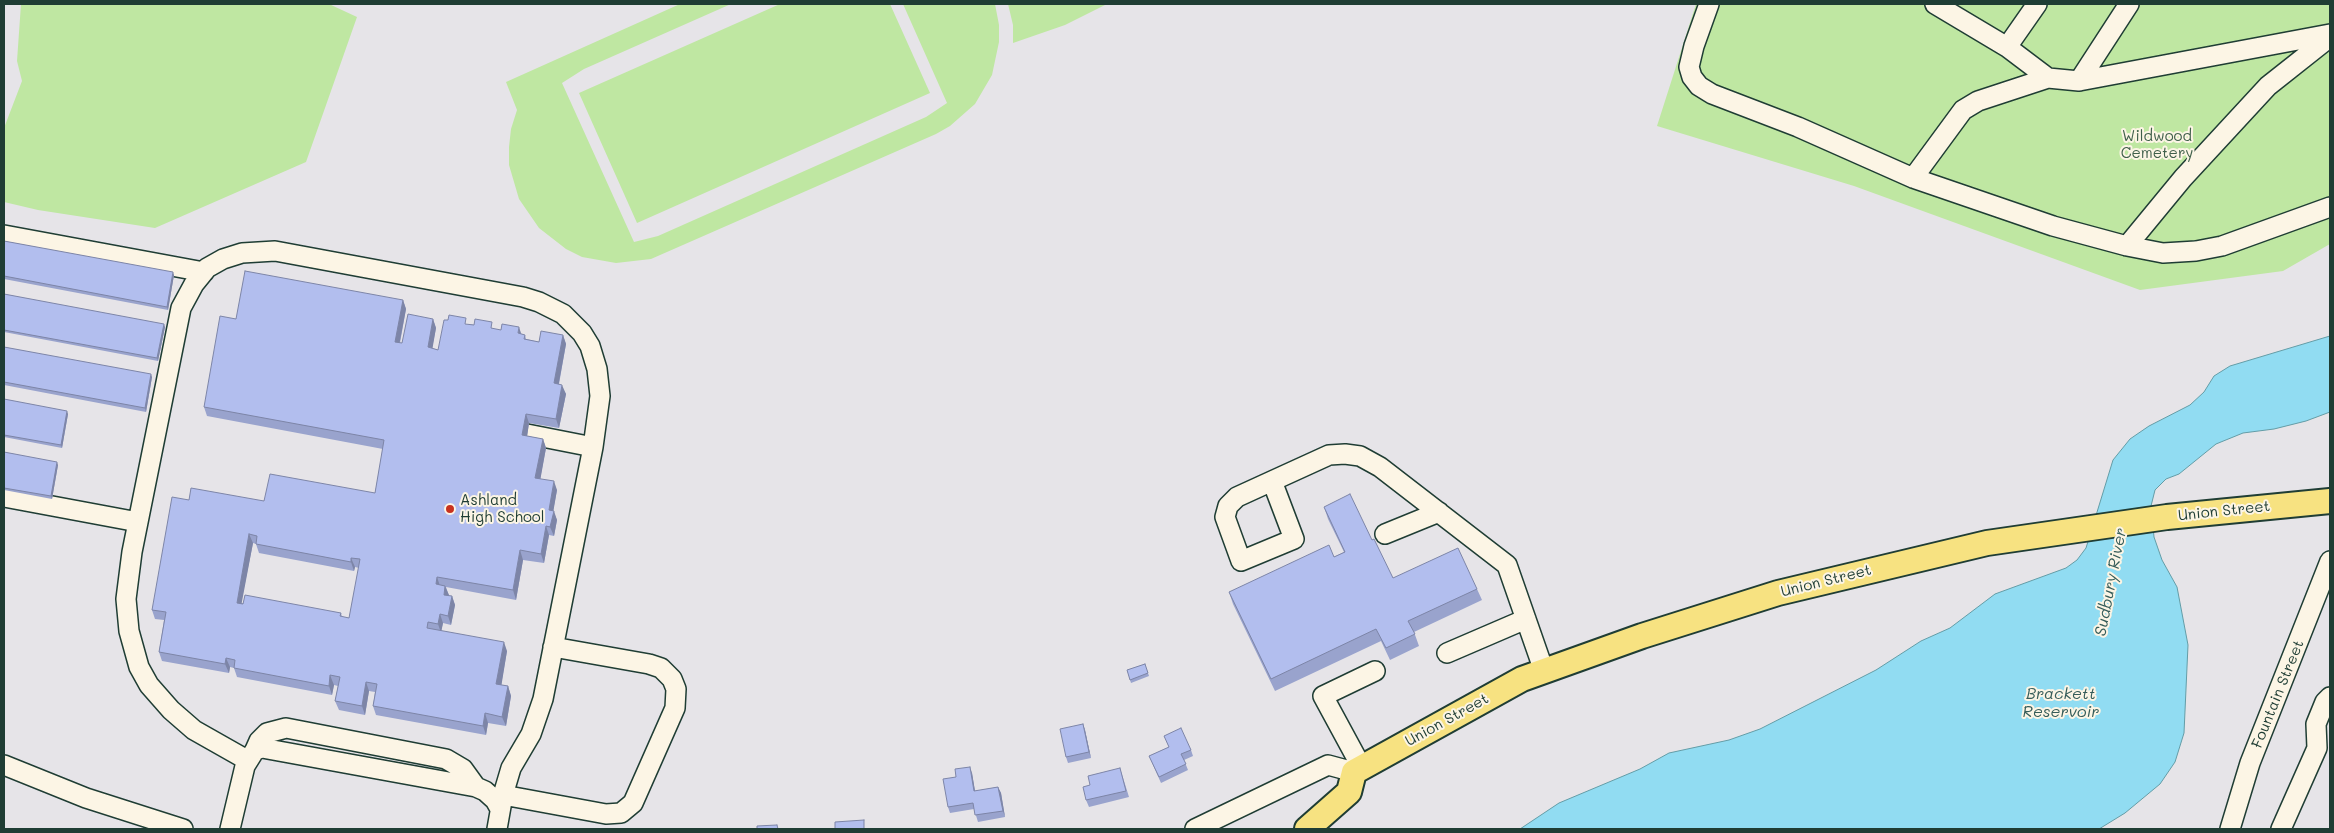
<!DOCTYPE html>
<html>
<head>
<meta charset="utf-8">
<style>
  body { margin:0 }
  #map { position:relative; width:2334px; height:833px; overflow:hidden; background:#e6e4e8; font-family:Mali,sans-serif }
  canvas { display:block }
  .frame { position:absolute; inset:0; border:5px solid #1f3d34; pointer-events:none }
</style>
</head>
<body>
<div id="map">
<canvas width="2334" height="833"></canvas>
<div class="frame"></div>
</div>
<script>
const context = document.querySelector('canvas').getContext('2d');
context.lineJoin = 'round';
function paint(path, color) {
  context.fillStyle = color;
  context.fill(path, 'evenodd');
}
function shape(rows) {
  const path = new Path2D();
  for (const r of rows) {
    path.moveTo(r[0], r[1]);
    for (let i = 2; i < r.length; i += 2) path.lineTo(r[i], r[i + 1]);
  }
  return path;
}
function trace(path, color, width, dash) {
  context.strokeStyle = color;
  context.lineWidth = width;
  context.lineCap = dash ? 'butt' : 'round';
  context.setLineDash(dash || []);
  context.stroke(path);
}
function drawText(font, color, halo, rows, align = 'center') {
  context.font = font + ' Mali,sans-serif';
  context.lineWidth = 4;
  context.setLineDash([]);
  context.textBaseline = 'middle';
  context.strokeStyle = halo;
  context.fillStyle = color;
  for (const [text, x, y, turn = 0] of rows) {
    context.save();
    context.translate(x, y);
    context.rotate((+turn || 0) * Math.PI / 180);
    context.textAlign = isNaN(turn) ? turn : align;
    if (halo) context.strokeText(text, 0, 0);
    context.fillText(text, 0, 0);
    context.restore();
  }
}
const green = shape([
  [21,4,329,4,357,17,306,162,155,228,38,210,4,202,4,128,22,81,17,61],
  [680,4,731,4,584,69,562,83,634,242,658,236,926,117,947,103,903,4,995,4,999,25,999,42,992,75,975,104,950,126,936,134,651,259,616,263,582,257,566,249,539,228,519,199,509,165,509,147,511,129,517,110,506,82],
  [780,4,890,4,930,93,637,223,579,93],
  [1008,4,1107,4,1065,25,1013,43,1013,25],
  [1696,4,2330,4,2330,244,2283,271,2140,290,1854,186,1657,126]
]);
const water = shape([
  [2330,336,2330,412,2306,421,2274,429,2243,433,2216,444,2179,474,2166,479,2155,490,2151,506,2154,537,2162,560,2177,587,2188,645,2184,733,2175,762,2160,784,2125,813,2099,829,1520,829,1559,803,1640,769,1669,753,1729,740,1760,729,1876,670,1921,641,1950,628,1995,594,2066,568,2077,560,2086,548,2113,460,2130,439,2149,426,2190,405,2204,392,2214,376,2230,366,2330,336]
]);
const minor = shape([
  [1709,4,1694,46,1689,67,1692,77,1699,86,1712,94,1798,127,1913,178,2053,226,2127,246,2163,253,2196,251,2222,246,2330,207],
  [1935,4,2007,47,2048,78],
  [2007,47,2037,4],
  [2079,81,2330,34],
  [1913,178,1963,110,1978,101,2048,78,2079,81,2129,4],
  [4,235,204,272],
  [2127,246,2183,178,2268,86,2330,37],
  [527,434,593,447],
  [1272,481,1294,539,1241,561,1225,517,1228,506,1237,497,1272,481,1329,455,1345,454,1360,456,1380,467,1507,565,1544,671],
  [4,497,138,522],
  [1385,534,1439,512],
  [1447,653,1526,619],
  [255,750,259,741,267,733,286,728,446,759,463,769,476,787],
  [247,760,194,730,171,710,149,685,139,667,129,631,126,599,132,552,181,308,194,284,207,268,223,259,242,253,275,251,523,297,539,302,563,314,582,333,590,346,597,369,600,396,593,447,543,699,531,734,511,768,503,795,497,829],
  [4,765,86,798,183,829],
  [1362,768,1323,696,1375,671],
  [503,795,606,814,621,813,633,803,675,708,676,689,672,679,661,668,649,664,553,647],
  [230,829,245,766,255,750,262,748,476,787,485,791,495,800,500,809],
  [1195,829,1328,765,1354,772],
  [2230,829,2250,763,2330,561],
  [2281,829,2317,748,2316,724,2325,702,2330,697]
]);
const major = shape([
  [1307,829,1349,792,1354,772,1522,679,1642,636,1778,593,1987,543,2167,517,2330,501]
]);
const wall = shape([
  [4,241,174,275,168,310,4,279],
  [4,294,165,327,158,361,4,332],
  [403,300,406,309,400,343,402,343,433,319,436,328,432,348,438,350,469,324,525,335,526,339,539,342,563,335,566,344,559,384,566,394,559,428,529,423,527,436,543,439,546,448,540,479,557,490,553,511,557,520,554,536,549,535,544,563,523,560,516,600,446,587,449,596,452,596,455,605,451,625,443,623,441,631,507,651,501,685,508,686,511,696,506,726,488,723,486,735,376,715,373,706,375,692,369,691,365,715,339,710,335,701,338,686,334,685,332,695,237,677,234,668,230,667,229,673,162,661,159,652,164,620,155,619,152,610,189,500,264,501,375,493,383,449,207,416,204,407,236,319],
  [253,543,256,544,259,553,354,571,355,567,359,568,349,618,342,617,341,613,241,603],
  [4,347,152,377,146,412,4,385],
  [4,399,68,414,62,448,4,437],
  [4,452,58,465,52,499,4,490],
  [1324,507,1372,540,1393,578,1477,589,1482,600,1414,632,1419,646,1390,660,1381,641,1275,691,1233,604,1229,592,1334,557,1344,552,1328,519],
  [1145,664,1149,676,1131,683,1127,670],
  [1083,724,1085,730,1091,758,1068,763,1066,757],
  [1164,736,1191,750,1193,756,1184,760,1188,770,1161,783,1149,756,1169,747],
  [1120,768,1129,797,1089,807,1086,800,1090,785],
  [972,773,975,791,998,787,1001,793,1005,817,978,822,974,809,950,813,948,807,956,777]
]);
const shadedWall = shape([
  [173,272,174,275,168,310,167,307],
  [403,300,406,309,398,351,395,342],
  [433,319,436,328,431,357,428,347],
  [164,324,165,327,158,361,157,358],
  [519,327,522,336,518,333],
  [563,335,566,344,557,393,554,383],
  [151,374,152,377,146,412,145,408],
  [562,385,566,394,559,428,556,419],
  [67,411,68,414,62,448,61,445],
  [526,414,529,423,526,444,522,435],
  [543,439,546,448,539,487,535,478],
  [57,462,58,465,52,499,51,496],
  [554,481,557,490,552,519,549,510],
  [554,511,557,520,554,536,550,527],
  [546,526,549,535,544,563,541,554],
  [249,534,253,543,240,612,237,603],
  [520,550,523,560,516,600,513,590],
  [351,558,355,567,354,571,351,562],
  [437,577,440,586,436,584],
  [445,586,449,595,447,604,444,595],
  [452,596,455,605,451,625,448,616],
  [440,614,443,623,441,633,438,624],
  [504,642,507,651,500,694,496,684],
  [226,658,230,667,229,673,225,664],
  [330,675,334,685,332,695,329,686],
  [366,682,369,691,365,715,362,706],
  [508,686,511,696,506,726,502,717],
  [485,713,488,723,486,735,483,726],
  [1083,724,1085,730,1091,758,1089,752],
  [970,767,972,773,976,797,974,791],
  [998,787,1001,793,1005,817,1003,811]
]);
const building = shape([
  [4,241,173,272,167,307,4,276,4,241],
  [245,271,403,300,395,342,402,343,408,314,433,319,428,347,438,350,444,320,448,320,449,315,466,318,465,324,474,325,475,319,492,322,491,328,501,330,502,324,519,327,518,333,525,335,524,339,539,342,541,331,563,335,554,383,562,385,556,419,526,414,522,435,543,439,535,478,554,481,549,510,554,511,550,527,546,526,541,554,520,550,513,590,437,577,436,584,445,586,444,595,452,596,448,616,440,614,438,624,428,622,427,628,504,642,496,684,508,686,502,717,485,713,483,726,373,706,377,684,366,682,362,706,335,701,340,677,330,675,329,686,234,668,235,660,226,658,225,664,159,652,166,612,152,610,172,497,189,500,191,488,264,501,270,474,375,493,384,440,204,407,220,316,236,319,245,271],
  [249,534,257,536,256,544,351,562,351,558,360,559,349,618,340,616,341,613,245,595,243,604,237,603,249,534],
  [4,294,164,324,157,358,4,330,4,294],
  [4,347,151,374,145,408,4,382,4,347],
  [4,399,67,411,61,445,4,435,4,399],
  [4,452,57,462,51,496,4,488,4,452],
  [1350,494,1372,540,1374,539,1393,578,1458,548,1477,589,1408,621,1415,634,1386,648,1376,629,1271,679,1229,592,1329,545,1334,557,1345,552,1324,507,1350,494],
  [1145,664,1148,673,1130,680,1127,670,1145,664],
  [1083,724,1089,752,1066,757,1060,729,1083,724],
  [1181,728,1191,750,1181,754,1186,764,1159,777,1149,756,1169,747,1164,736,1181,728],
  [970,767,974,791,998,787,1003,811,975,815,973,803,948,807,943,779,956,777,955,769,970,767],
  [1120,768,1126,791,1086,800,1083,787,1090,785,1088,776,1120,768],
  [864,820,864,829,835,829,835,822,864,820],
  [777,825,778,829,757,829,757,826,777,825]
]);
const markers = [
  [450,509,5,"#c8321e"]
];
const parkNames = [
  ["Wildwood",2157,136],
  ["Cemetery",2157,153]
];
const poiNames = [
  ["Ashland",460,500],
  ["High School",460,517]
];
const streetNames = [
  ["Union Street",2224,511,-6],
  ["Union Street",1826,581,-14],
  ["Fountain Street",2278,694,-68],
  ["Union Street",1447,720,-29]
];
const waterNames = [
  ["Sudbury River",2111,582,-79],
  ["Brackett",2061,694],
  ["Reservoir",2061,712]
];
paint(green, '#bfe7a2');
paint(water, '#91dcf2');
trace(water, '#639ca6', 1);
trace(minor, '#1f3d34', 22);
trace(major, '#1f3d34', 28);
trace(minor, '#fcf5e5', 19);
trace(major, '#f7e281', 24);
paint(wall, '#99a3cd');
paint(shadedWall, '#7d85a7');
paint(building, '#b2beee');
trace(building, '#7d85a7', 1);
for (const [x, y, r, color] of markers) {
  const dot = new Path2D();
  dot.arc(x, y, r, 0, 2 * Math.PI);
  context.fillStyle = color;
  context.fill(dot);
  trace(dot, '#fcf5e5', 2);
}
drawText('15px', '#3f5f4a', '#fcf5e5', parkNames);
drawText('15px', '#1f3d34', '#fcf5e5', poiNames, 'left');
drawText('15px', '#1f3d34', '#fcf5e5', streetNames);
drawText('italic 16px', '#365d5a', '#fcf5e5', waterNames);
</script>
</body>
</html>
